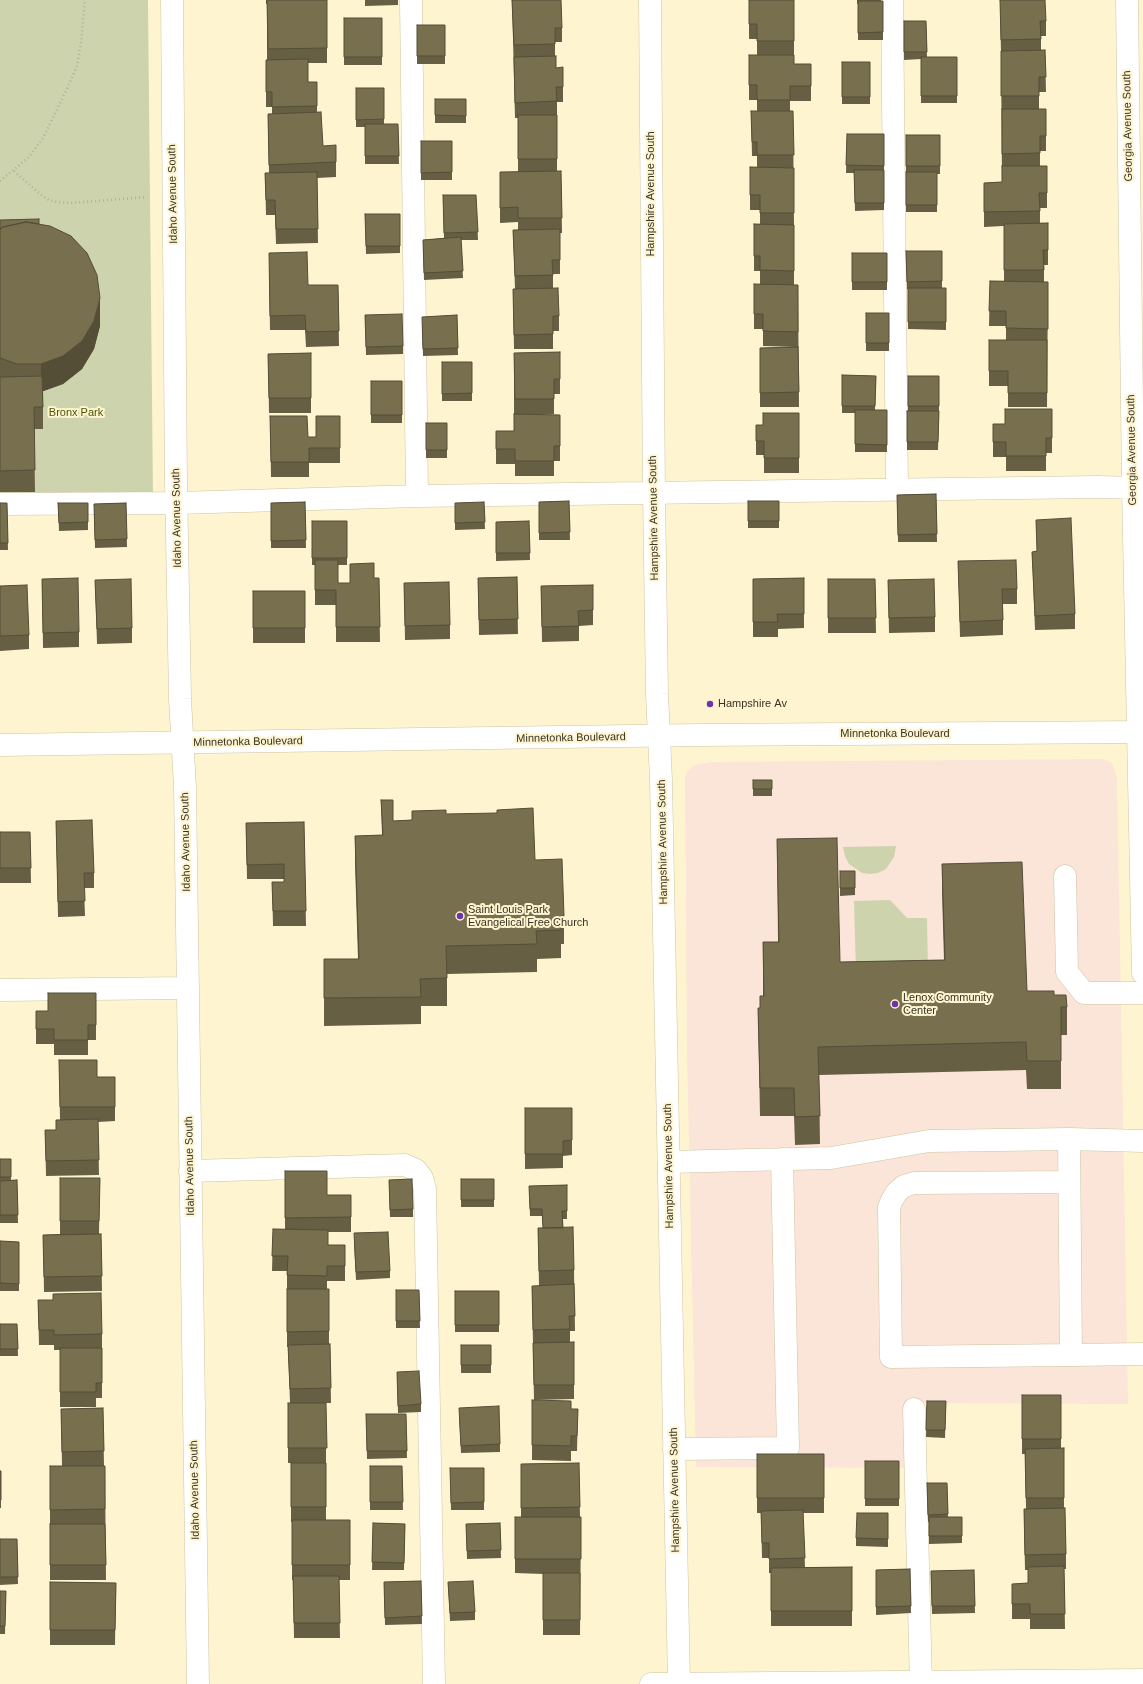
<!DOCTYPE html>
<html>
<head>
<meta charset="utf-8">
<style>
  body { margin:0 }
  canvas { display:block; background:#fef5d0 }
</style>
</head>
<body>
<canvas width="1143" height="1684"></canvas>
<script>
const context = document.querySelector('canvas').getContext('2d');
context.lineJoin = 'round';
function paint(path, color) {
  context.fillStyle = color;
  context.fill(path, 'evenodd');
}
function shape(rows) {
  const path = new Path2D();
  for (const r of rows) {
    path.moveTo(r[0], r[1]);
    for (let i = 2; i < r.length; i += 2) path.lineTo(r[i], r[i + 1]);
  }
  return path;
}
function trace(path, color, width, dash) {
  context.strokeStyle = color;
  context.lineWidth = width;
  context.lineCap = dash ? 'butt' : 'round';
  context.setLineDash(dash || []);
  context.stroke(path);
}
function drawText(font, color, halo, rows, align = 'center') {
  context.font = font + ' Arial,sans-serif';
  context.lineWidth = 4;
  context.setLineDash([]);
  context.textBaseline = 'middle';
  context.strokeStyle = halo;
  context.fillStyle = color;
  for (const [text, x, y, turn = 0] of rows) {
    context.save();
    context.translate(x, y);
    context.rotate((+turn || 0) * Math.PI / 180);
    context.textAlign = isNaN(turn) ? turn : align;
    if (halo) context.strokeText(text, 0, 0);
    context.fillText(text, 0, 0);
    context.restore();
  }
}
const education = shape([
  [1101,759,1109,761,1113,765,1117,778,1128,1404,908,1403,908,1468,696,1467,687,1053,685,777,688,771,693,766,698,764,711,762]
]);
const green = shape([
  [0,0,148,0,153,496,0,498],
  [896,846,894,857,886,869,878,873,870,874,862,873,849,864,845,856,843,847],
  [890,900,907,918,927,918,928,972,856,973,854,901]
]);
const path = shape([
  [14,171,40,194,49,200,57,202,71,203,147,197],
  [0,181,29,157,43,138,66,91,77,66,81,43,85,0]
]);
const minor = shape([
  [172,0,176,482,180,699,185,787,198,1684],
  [411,0,417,496],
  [650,0,654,493,657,694,661,780,679,1684],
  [892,0,897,490],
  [1127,0,1133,488,1143,973],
  [0,504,177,503,417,496,1097,487,1143,488],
  [1065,876,1067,972,1084,993,1143,993],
  [0,990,188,988],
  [1069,1139,1071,1355,1143,1354],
  [669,1162,831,1158,929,1141,1069,1139,1143,1141],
  [190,1171,405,1165,416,1170,422,1178,425,1189,434,1684],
  [1069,1182,914,1183,904,1186,897,1192,892,1200,889,1207,891,1357,1071,1355],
  [914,1409,921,1684],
  [674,1449,788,1448,782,1159],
  [651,1684,1143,1680]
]);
const major = shape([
  [0,745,700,735,1143,732]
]);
const wall = shape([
  [266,0,327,0,327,63,308,63,308,82,317,82,317,113,323,146,336,162,336,177,317,178,318,243,276,244,275,215,266,215,265,173,269,173,268,114,272,114,272,107,266,107,266,60,267,60,267,4,266,4],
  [365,0,398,0,398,5,365,6],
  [512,0,562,28,562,42,555,42,555,56,556,68,563,87,563,102,557,102,557,171,561,171,562,233,560,233,560,274,553,274,553,288,559,316,559,331,553,331,553,349,514,349,513,289,515,289,513,230,518,230,518,222,500,223,500,172,518,172,518,118,515,118],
  [749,0,794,0,794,64,811,64,811,101,790,101,790,111,793,111,794,225,794,285,798,285,799,407,760,407,760,348,796,347,763,346,763,329,754,329,754,284,760,284,760,271,754,271,754,224,760,224,760,210,750,210,750,167,757,167,757,156,752,156,751,111,757,111,757,100,749,100,749,55,757,55,757,39,749,39],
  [857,0,881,0,881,1,883,1,883,40,858,40,858,4,857,4],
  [1000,0,1046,21,1046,36,1041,36,1041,50,1045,50,1046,92,1039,92,1039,109,1046,109,1046,151,1040,151,1040,166,1047,166,1047,208,1040,208,1040,223,1048,223,1048,265,1044,265,1044,282,1048,282,1047,407,1008,407,1008,386,989,386,989,340,1006,340,1006,326,989,326,990,281,1004,281,1004,226,984,227,984,183,1002,182,1001,55],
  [344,18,382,18,382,65,344,65],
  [904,21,926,21,927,57,957,57,957,103,921,103,921,59,904,60],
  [417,25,445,25,445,64,417,64],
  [842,62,870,62,870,104,842,104],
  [356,88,384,88,384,124,398,124,399,164,365,164,365,127,356,127],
  [435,99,466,99,466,123,435,123],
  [847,134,884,134,884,210,855,211,854,173,846,173],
  [906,135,940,135,940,174,937,174,937,212,906,212],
  [421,141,452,141,452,180,421,180],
  [443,195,476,195,478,240,461,240,463,278,424,280,423,240,444,238],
  [365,214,400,214,400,253,366,254],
  [0,220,39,224,100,326,94,349,82,369,63,384,43,391,43,429,34,429,35,492,0,492],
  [906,251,942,251,942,288,946,288,946,330,908,329,908,289,907,289],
  [852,253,887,253,887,290,852,290],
  [269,268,308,285,338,285,339,346,306,347,305,330,270,330],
  [866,313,889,313,889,351,866,351],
  [365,315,403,346,403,354,366,355],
  [457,315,458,355,423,356,422,324],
  [560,352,560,394,554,394,554,414,524,414,560,415,560,461,554,461,554,476,515,476,515,464,496,464,496,431,514,431,514,353],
  [311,353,311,413,269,413,268,354],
  [442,362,472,362,472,401,442,401],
  [842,375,876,376,875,410,887,410,887,452,855,452,855,413,842,413],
  [908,376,939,376,939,413,938,450,907,450,907,411,908,411],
  [371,381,402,381,402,423,371,423],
  [1052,409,1052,453,1046,453,1046,471,1006,471,1006,457,993,457,993,424,1005,424],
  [763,413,799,413,799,473,764,473,764,455,756,455,756,425,763,425],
  [270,416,308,437,316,437,340,416,340,463,309,463,309,477,271,477],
  [426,423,447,423,447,458,426,458],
  [936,494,937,542,898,542,897,495],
  [569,501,570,540,539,540,539,502],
  [748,501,779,501,779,528,748,528],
  [305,502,306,548,271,548,271,503],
  [484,502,485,529,455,530,455,510],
  [0,503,7,503,8,550,0,550],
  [58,503,88,503,88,530,59,531],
  [126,503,127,547,95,548,94,504],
  [1036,520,1075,614,1075,629,1035,630,1032,552,1037,551],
  [312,521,347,521,347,565,338,565,338,583,350,583,374,578,379,578,380,642,336,642,336,605,315,605,315,565,312,565],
  [529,521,530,560,496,561,496,522],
  [958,561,1017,589,1017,604,1003,604,1003,635,960,637],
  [517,577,518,634,479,635,478,578],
  [804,578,804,628,778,629,778,637,753,637,753,579],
  [42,579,79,632,79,647,43,648],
  [828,579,875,579,876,633,828,633],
  [95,580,132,628,132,643,97,644],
  [888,580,935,617,935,632,889,633],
  [404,583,450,625,450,639,405,640],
  [593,585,593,625,579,626,579,641,542,642,541,586],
  [0,586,29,635,29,649,0,651],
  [253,591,305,591,305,643,253,643],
  [753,780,772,780,772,796,753,796],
  [381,800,393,821,412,820,446,814,535,860,564,916,564,944,561,944,561,958,537,959,537,972,447,974,447,1006,421,1006,421,1024,324,1026,324,959,358,959,355,864,355,836,382,835],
  [56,821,94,873,94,888,84,888,85,916,58,917],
  [304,822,306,926,273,926,272,882,284,882,284,879,247,879,246,823],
  [0,832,30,832,31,883,0,883],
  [777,839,840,962,944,960,942,892,942,864,1027,991,1054,995,1067,1007,1067,1035,1061,1035,1061,1089,1027,1089,1026,1070,819,1075,820,1144,795,1145,794,1116,760,1116,758,1008,760,1008,760,996,763,996,763,942,778,942],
  [840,871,855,871,855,895,840,896],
  [96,993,96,1040,88,1040,88,1055,54,1055,54,1044,36,1044,36,1011,48,1011],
  [59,1060,97,1077,115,1077,115,1121,98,1122,99,1175,46,1176,45,1130,56,1130,56,1120,60,1120],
  [525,1108,572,1108,572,1155,563,1156,563,1168,525,1169],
  [0,1159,11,1159,11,1180,17,1180,18,1223,0,1223],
  [285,1171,327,1195,351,1195,351,1232,328,1232,328,1245,345,1245,345,1281,327,1281,327,1289,329,1289,329,1344,330,1344,331,1403,326,1403,326,1520,350,1520,350,1580,339,1580,340,1638,294,1638,293,1580,292,1580,292,1522,291,1522,291,1463,288,1463,288,1403,290,1403,288,1347,287,1347,287,1271,272,1271,273,1229,285,1230],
  [60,1178,100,1178,99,1234,101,1234,102,1291,44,1292,43,1235,60,1234],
  [461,1179,494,1179,494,1207,461,1207],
  [389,1180,413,1209,413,1217,390,1217],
  [567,1185,567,1219,563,1219,563,1228,574,1270,575,1331,570,1331,570,1342,574,1342,574,1399,534,1400,533,1345,532,1286,539,1286,538,1228,543,1228,542,1216,530,1216,529,1186],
  [0,1241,19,1242,19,1291,0,1291],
  [354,1241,390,1271,390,1278,356,1280],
  [396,1290,419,1290,420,1328,396,1328],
  [455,1291,499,1291,499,1332,455,1332],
  [38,1300,102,1334,102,1398,96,1398,96,1407,60,1407,60,1350,54,1350,54,1345,39,1345],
  [0,1324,17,1324,18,1356,0,1356],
  [461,1345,491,1345,491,1373,461,1373],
  [397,1372,421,1404,421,1412,398,1413],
  [1022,1395,1061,1395,1061,1448,1064,1448,1064,1508,1066,1554,1066,1569,1064,1569,1065,1629,1030,1629,1030,1619,1012,1619,1012,1584,1028,1583,1028,1570,1025,1570,1024,1524,1024,1509,1026,1509,1025,1454,1022,1454],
  [532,1400,571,1409,578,1409,577,1451,571,1451,571,1461,532,1460],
  [927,1401,946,1401,945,1438,926,1437],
  [103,1408,104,1466,105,1466,106,1580,50,1580,50,1466,62,1466,61,1409],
  [366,1414,406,1414,407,1458,367,1459],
  [459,1415,500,1444,500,1452,461,1453],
  [757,1454,824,1454,824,1513,803,1513,805,1567,852,1567,852,1626,771,1626,771,1573,769,1573,769,1558,762,1558,761,1513,757,1513],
  [865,1461,899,1461,899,1506,865,1506],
  [579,1463,580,1517,581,1517,580,1635,543,1635,543,1574,515,1573,515,1517,521,1517,521,1464],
  [370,1466,402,1466,403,1510,370,1510],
  [450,1468,484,1468,484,1510,451,1510],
  [0,1471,1,1471,1,1508,0,1508],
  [927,1483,947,1483,948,1517,962,1517,962,1543,929,1544,929,1522,928,1522],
  [888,1513,888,1547,856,1546,856,1538],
  [373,1523,405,1524,404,1570,372,1570],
  [500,1523,501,1558,467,1559,466,1524],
  [0,1539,17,1539,18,1584,0,1585],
  [910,1569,911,1613,876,1615,876,1570],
  [974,1570,975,1613,932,1614,931,1571],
  [421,1581,422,1624,385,1625,384,1582],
  [50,1582,116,1583,115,1645,50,1645],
  [448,1582,475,1612,475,1620,450,1621],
  [0,1591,6,1591,5,1634,0,1634]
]);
const shadedWall = shape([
  [100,298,100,326,94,349,82,369,63,384,41,392,41,364]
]);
const building = shape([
  [267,0,327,0,327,48,268,49,267,0],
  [512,0,561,0,562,28,555,28,555,44,514,45,512,0],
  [749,0,794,0,794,41,757,41,757,24,749,24,749,0],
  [1000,0,1045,0,1046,21,1040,21,1041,39,1001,40,1000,0],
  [858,1,883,1,883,32,858,33,858,1],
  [344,18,382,18,382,57,344,57,344,18],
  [904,21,926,21,927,52,904,52,904,21],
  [417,25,445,25,445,56,417,56,417,25],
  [1045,50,1046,77,1039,77,1039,96,1001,96,1001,51,1045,50],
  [749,55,794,55,794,64,811,64,811,86,790,86,790,100,757,100,757,85,749,85,749,55],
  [556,56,556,68,563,67,563,87,556,87,557,101,515,103,514,57,556,56],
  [921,57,957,57,957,96,921,96,921,57],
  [308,59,308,82,317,82,317,106,272,107,272,92,266,92,266,60,308,59],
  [842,62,870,62,870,97,842,97,842,62],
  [356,88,384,88,384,119,356,120,356,88],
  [435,99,466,99,466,116,435,115,435,99],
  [1002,109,1046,109,1046,136,1040,136,1040,153,1002,154,1002,109],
  [751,111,793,111,794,155,757,155,757,142,752,142,751,111],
  [321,112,323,146,336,145,336,162,269,165,268,114,321,112],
  [518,115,557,115,557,159,518,159,518,115],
  [365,124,398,124,399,156,365,156,365,124],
  [847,134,884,134,884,166,846,165,847,134],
  [906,135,940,135,940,166,906,166,906,135],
  [421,141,452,141,452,172,421,173,421,141],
  [1002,166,1047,166,1047,193,1039,193,1040,211,984,212,984,183,1002,182,1002,166],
  [750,167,794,168,794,213,760,213,760,195,750,195,750,167],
  [854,170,884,170,884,203,855,203,854,170],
  [561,171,562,218,518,218,518,207,500,208,500,172,561,171],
  [317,172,318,229,276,229,275,200,266,200,265,173,317,172],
  [906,172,937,172,937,205,906,205,906,172],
  [443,195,476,195,478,232,444,233,443,195],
  [365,214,400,214,400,246,366,246,365,214],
  [39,219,39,224,26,222,3,227,0,229,0,220,39,219],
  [26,222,50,226,71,236,87,253,97,275,100,298,94,321,82,341,63,356,41,364,17,364,0,358,0,229,3,227,26,222],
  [1048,223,1048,250,1043,250,1044,270,1004,270,1004,224,1048,223],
  [754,224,794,225,794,271,760,270,760,256,754,256,754,224],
  [560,229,560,260,552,260,553,275,515,276,513,230,560,229],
  [461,237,463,271,424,273,423,240,461,237],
  [906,251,942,251,942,281,907,282,906,251],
  [307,252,308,285,338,285,339,331,306,332,305,315,270,316,269,253,307,252],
  [852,253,887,253,887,282,852,282,852,253],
  [990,281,1048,282,1048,329,1006,328,1006,311,989,311,990,281],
  [754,284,798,285,798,332,763,331,763,314,754,314,754,284],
  [558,288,559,316,553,316,553,334,514,335,513,289,558,288],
  [908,288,946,288,946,322,908,322,908,288],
  [866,313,889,313,889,343,866,343,866,313],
  [402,314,403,346,366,347,365,315,402,314],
  [457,315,458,348,423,349,422,317,457,315],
  [989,340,1047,340,1047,393,1008,393,1008,371,989,371,989,340],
  [798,347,799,392,760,393,760,348,798,347],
  [560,352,560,379,554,379,554,399,515,399,514,353,560,352],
  [311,353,311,398,269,398,268,354,311,353],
  [442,362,472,362,472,393,442,394,442,362],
  [842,375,876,376,875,406,842,406,842,375],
  [42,376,43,407,34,407,35,470,0,471,0,377,42,376],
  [908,376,939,376,939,406,908,406,908,376],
  [371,381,402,381,402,415,371,415,371,381],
  [1005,409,1052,409,1052,438,1046,438,1046,456,1006,456,1006,442,993,442,993,424,1005,424,1005,409],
  [855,410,887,410,887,445,855,444,855,410],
  [907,411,939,411,938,442,907,442,907,411],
  [763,413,799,413,799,458,764,458,764,441,756,441,756,425,763,425,763,413],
  [514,414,560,415,560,446,554,446,554,461,515,461,515,449,496,449,496,431,514,431,514,414],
  [270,416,307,416,308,437,316,437,316,416,340,416,340,448,309,448,309,462,271,462,270,416],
  [426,423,447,423,447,450,426,450,426,423],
  [936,494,937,534,898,535,897,495,936,494],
  [569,501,570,532,539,533,539,502,569,501],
  [748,501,779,501,779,521,748,521,748,501],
  [305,502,306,540,271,541,271,503,305,502],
  [484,502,485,522,455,523,455,503,484,502],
  [0,503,7,503,8,543,0,543,0,503],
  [58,503,88,503,88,522,59,523,58,503],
  [126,503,127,539,95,540,94,504,126,503],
  [1071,518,1075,614,1035,616,1032,552,1037,551,1036,520,1071,518],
  [312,521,347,521,347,558,312,558,312,521],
  [529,521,530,553,496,553,496,522,529,521],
  [315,560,338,560,338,583,350,583,350,564,374,563,374,578,379,578,380,627,336,627,336,590,315,590,315,560],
  [1016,560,1017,589,1002,589,1003,620,960,622,958,561,1016,560],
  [517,577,518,619,479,620,478,578,517,577],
  [78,578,79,632,43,633,42,579,78,578],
  [804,578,804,614,777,614,778,622,753,622,753,579,804,578],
  [131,579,132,628,97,629,95,580,131,579],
  [828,579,875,579,876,618,828,618,828,579],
  [934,579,935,617,889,618,888,580,934,579],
  [449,582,450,625,405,626,404,583,449,582],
  [27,585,29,635,0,636,0,586,27,585],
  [593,585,593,610,578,611,579,626,542,627,541,586,593,585],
  [253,591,305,591,305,628,253,628,253,591],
  [753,780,772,780,772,789,753,789,753,780],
  [381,800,393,800,393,821,412,820,412,811,446,810,446,814,497,813,497,810,533,808,535,860,562,859,564,916,561,916,561,930,536,931,537,944,446,946,447,978,420,979,421,997,324,998,324,959,359,959,355,836,383,835,381,800],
  [92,820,94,873,84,873,85,901,58,902,56,821,92,820],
  [304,822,306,911,273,911,272,882,284,882,284,864,247,865,246,823,304,822],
  [0,832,30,832,31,868,0,868,0,832],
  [837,838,840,962,945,960,942,864,1022,862,1027,991,1054,991,1054,995,1066,995,1067,1007,1061,1007,1061,1061,1027,1061,1026,1042,818,1047,820,1116,795,1117,794,1088,760,1088,758,1008,760,1008,760,996,764,996,763,942,779,942,777,839,837,838],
  [840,871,855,871,855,888,840,888,840,871],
  [48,993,96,993,96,1025,88,1025,88,1040,54,1040,54,1029,36,1029,36,1011,48,1011,48,993],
  [59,1060,97,1060,97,1077,115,1077,115,1107,60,1107,59,1060],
  [525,1108,572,1108,572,1140,563,1141,563,1154,525,1154,525,1108],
  [98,1119,99,1160,46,1161,45,1130,56,1130,56,1120,98,1119],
  [0,1159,11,1159,11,1177,0,1177,0,1159],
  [285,1171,327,1171,327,1195,351,1195,351,1217,285,1218,285,1171],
  [60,1178,100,1178,99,1221,60,1221,60,1178],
  [412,1179,413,1209,390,1210,389,1180,412,1179],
  [461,1179,494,1179,494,1200,461,1200,461,1179],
  [17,1180,18,1215,0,1215,0,1181,17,1180],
  [567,1185,567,1211,562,1211,563,1228,543,1228,542,1209,530,1209,529,1186,567,1185],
  [573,1227,574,1270,539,1271,538,1228,573,1227],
  [273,1229,328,1230,328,1245,345,1245,345,1266,327,1266,327,1276,287,1275,288,1256,272,1256,273,1229],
  [388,1232,390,1271,356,1272,354,1233,388,1232],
  [101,1234,102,1276,44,1277,43,1235,101,1234],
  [0,1241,19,1242,19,1284,0,1283,0,1241],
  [574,1284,575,1316,569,1316,570,1329,533,1330,532,1286,574,1284],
  [287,1289,329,1289,329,1331,287,1332,287,1289],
  [396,1290,419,1290,420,1321,396,1321,396,1290],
  [455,1291,499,1291,499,1325,455,1325,455,1291],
  [101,1293,102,1334,54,1335,54,1330,39,1330,38,1300,53,1300,53,1294,101,1293],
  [0,1324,17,1324,18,1349,0,1349,0,1324],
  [574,1342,574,1385,534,1385,533,1343,574,1342],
  [330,1344,331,1388,290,1389,288,1345,330,1344],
  [461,1345,491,1345,491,1365,461,1365,461,1345],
  [60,1348,102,1348,102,1383,96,1383,96,1392,60,1392,60,1348],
  [419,1371,421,1404,398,1406,397,1372,419,1371],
  [1022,1395,1061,1395,1061,1439,1022,1439,1022,1395],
  [532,1400,571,1401,571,1409,578,1409,577,1436,571,1436,571,1446,532,1445,532,1400],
  [927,1401,946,1401,945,1430,926,1430,927,1401],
  [288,1403,326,1403,327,1448,288,1448,288,1403],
  [499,1406,500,1444,461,1446,459,1408,499,1406],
  [103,1408,104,1451,62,1452,61,1409,103,1408],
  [366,1414,406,1414,407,1451,367,1451,366,1414],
  [1064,1448,1064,1498,1026,1498,1025,1449,1064,1448],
  [757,1454,824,1454,824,1498,757,1498,757,1454],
  [865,1461,899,1461,899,1499,865,1499,865,1461],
  [291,1463,326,1463,326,1507,291,1507,291,1463],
  [579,1463,580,1507,521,1508,521,1464,579,1463],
  [50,1466,105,1466,105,1509,50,1510,50,1466],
  [370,1466,402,1466,403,1502,370,1502,370,1466],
  [450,1468,484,1468,484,1502,451,1503,450,1468],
  [0,1471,1,1471,1,1500,0,1500,0,1471],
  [927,1483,947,1483,948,1514,928,1515,927,1483],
  [1065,1508,1066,1554,1025,1555,1024,1509,1065,1508],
  [803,1510,805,1558,769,1559,769,1543,762,1543,761,1511,803,1510],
  [857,1513,888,1513,888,1539,856,1538,857,1513],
  [515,1517,581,1517,581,1559,515,1559,515,1517],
  [929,1517,962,1517,962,1536,929,1536,929,1517],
  [292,1520,350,1520,350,1565,292,1565,292,1520],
  [373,1523,405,1524,404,1563,372,1562,373,1523],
  [500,1523,501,1550,467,1551,466,1524,500,1523],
  [50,1524,105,1524,106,1565,50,1565,50,1524],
  [0,1539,17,1539,18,1577,0,1577,0,1539],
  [1064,1566,1065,1614,1030,1614,1030,1604,1012,1604,1012,1584,1028,1583,1028,1567,1064,1566],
  [852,1567,852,1611,771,1611,771,1568,852,1567],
  [910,1569,911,1606,876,1607,876,1570,910,1569],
  [974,1570,975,1606,932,1606,931,1571,974,1570],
  [543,1573,580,1573,580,1620,543,1620,543,1573],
  [293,1576,339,1576,340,1623,294,1623,293,1576],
  [421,1581,422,1616,385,1618,384,1582,421,1581],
  [473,1581,475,1612,450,1613,448,1582,473,1581],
  [50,1582,116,1583,115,1630,50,1630,50,1582],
  [0,1591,6,1591,5,1626,0,1626,0,1591]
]);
const markers = [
  [710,704,4,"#6c34ab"],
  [460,916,4,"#6c34ab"],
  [895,1004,4,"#6c34ab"]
];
const streetNames = [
  ["Georgia Avenue South",1128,126,-91],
  ["Idaho Avenue South",173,194,-91],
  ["Hampshire Avenue South",651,194,-90],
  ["Georgia Avenue South",1132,450,-91],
  ["Idaho Avenue South",177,518,-91],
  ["Hampshire Avenue South",654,518,-91],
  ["Minnetonka Boulevard",895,734],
  ["Minnetonka Boulevard",571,738,-1],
  ["Minnetonka Boulevard",248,742,-1],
  ["Idaho Avenue South",186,842,-91],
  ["Hampshire Avenue South",663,842,-91],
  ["Idaho Avenue South",190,1166,-91],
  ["Hampshire Avenue South",669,1166,-91],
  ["Idaho Avenue South",195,1490,-91],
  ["Hampshire Avenue South",675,1490,-91]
];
const parkNames = [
  ["Bronx Park",76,413]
];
const poiNames = [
  ["Hampshire Av",718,704],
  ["Saint Louis Park",468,910],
  ["Evangelical Free Church",468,923],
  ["Lenox Community",903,998],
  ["Center",903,1011]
];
paint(education, '#fbe5d8');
paint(green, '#cdd4ad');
trace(minor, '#cdc4a1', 23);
trace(major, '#cdc4a1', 23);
trace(path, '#b6af93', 2.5, [1, 3]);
trace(minor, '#fff', 22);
trace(major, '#fff', 22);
paint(wall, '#675f44');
paint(shadedWall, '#544e37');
paint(building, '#786f4f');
trace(building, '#544e37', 1);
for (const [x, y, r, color] of markers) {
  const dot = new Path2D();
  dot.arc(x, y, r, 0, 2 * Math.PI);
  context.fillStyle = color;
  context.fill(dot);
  trace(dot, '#fef5d0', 1.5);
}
drawText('11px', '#373325', '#fef5d0', streetNames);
drawText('11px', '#4c5508', '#fef5d0', parkNames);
drawText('11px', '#373325', '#fef5d0', poiNames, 'left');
</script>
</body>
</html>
